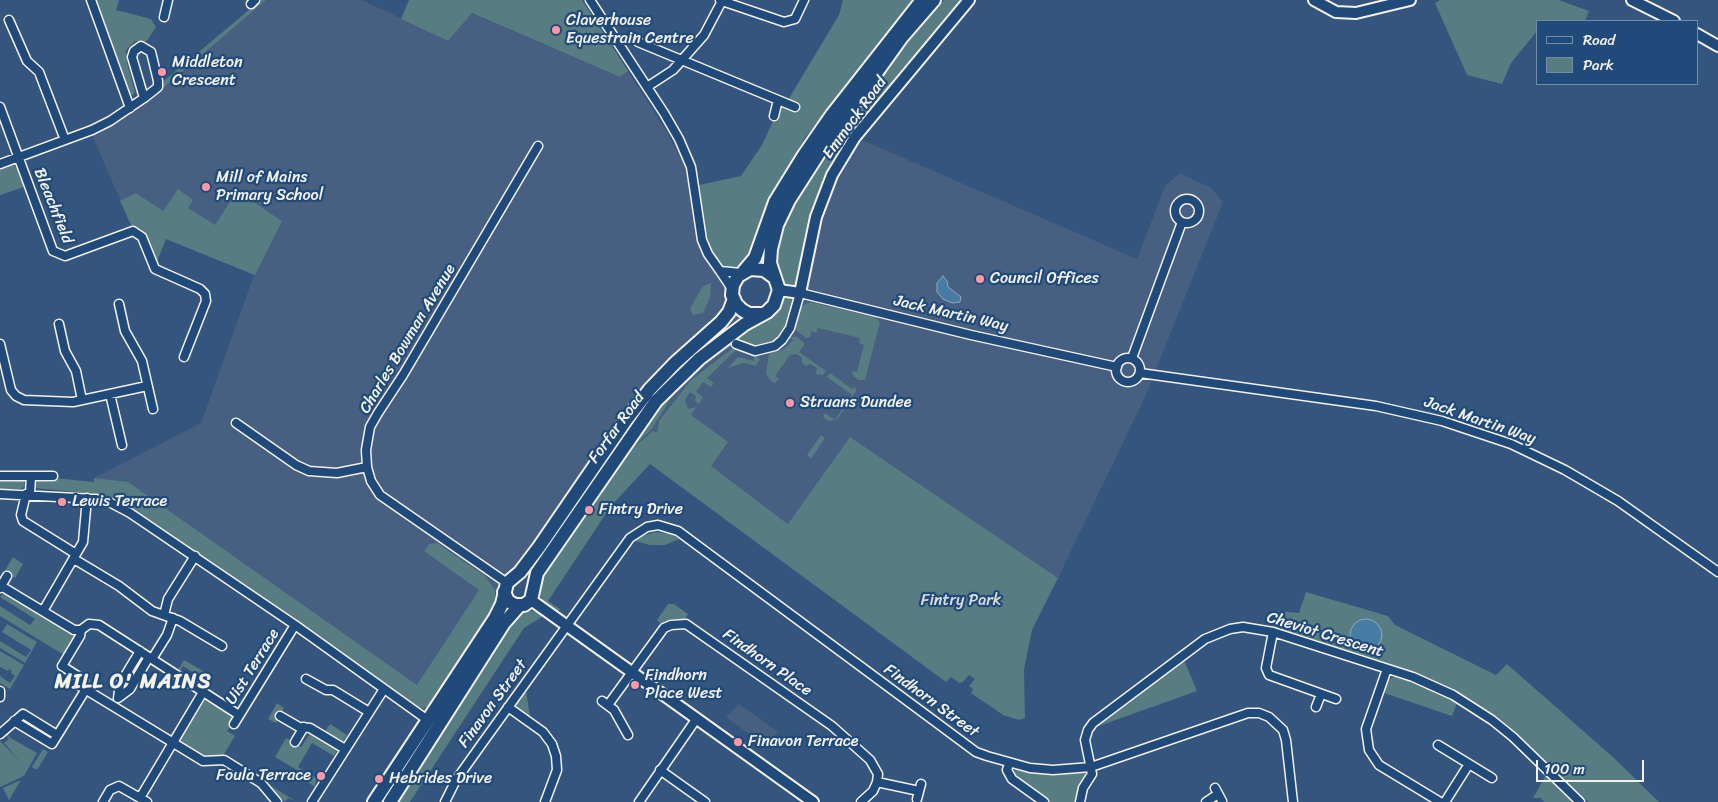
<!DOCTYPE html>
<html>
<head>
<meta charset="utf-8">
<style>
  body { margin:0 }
  #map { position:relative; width:1718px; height:802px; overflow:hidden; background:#34557d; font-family:Sriracha,sans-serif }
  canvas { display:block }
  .legend { position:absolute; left:1536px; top:20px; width:162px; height:65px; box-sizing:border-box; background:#1f4a7a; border:1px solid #748da6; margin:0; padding:6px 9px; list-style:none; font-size:15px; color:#f4f1e8 }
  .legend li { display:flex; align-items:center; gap:10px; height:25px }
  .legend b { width:25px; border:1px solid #748da6 }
  .scale { position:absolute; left:1536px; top:760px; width:108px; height:22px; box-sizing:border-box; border:2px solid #f4f1e8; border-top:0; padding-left:6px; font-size:15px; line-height:18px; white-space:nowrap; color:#f4f1e8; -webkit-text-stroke:4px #1f4a7a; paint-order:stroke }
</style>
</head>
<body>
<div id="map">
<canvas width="1718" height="802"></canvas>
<ul class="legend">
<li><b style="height:6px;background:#1f4a7a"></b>Road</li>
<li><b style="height:14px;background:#577c81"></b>Park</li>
</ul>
<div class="scale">100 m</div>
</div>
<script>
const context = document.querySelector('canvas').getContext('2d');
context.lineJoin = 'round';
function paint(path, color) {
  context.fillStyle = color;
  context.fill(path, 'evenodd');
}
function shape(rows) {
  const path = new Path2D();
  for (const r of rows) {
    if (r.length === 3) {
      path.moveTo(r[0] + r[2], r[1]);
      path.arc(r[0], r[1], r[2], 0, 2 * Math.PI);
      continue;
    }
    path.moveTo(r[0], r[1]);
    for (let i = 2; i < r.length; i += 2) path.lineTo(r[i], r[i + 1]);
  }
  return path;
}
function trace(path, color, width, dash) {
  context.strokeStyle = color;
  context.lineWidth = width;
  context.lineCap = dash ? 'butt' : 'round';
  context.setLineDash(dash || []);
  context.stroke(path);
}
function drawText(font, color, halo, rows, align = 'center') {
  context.font = font + ' Sriracha,sans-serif';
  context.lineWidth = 4.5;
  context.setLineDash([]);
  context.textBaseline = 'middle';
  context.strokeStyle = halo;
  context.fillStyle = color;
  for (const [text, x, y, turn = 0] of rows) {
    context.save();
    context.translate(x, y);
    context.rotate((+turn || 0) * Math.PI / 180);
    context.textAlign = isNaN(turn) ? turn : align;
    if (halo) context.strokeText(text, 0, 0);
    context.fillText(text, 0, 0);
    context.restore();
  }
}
const built = shape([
  [266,0,362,0,448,41,471,13,620,77,628,71,667,132,695,186,703,240,720,270,738,276,732,295,755,314,778,295,798,299,816,217,855,137,1137,259,1165,186,1180,173,1211,188,1223,202,1145,397,1058,578,850,437,789,524,711,467,706,472,653,431,649,436,626,420,512,579,429,721,130,513,96,499,94,478,201,423,254,275,131,225,92,135,133,113,155,96],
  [739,704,778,732,767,747,726,717]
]);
const green = shape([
  [95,0,119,0,116,10,151,19,156,27,147,41,135,41,126,50,127,63,135,92,133,95,129,95],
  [261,0,266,0,160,91,165,80],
  [409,0,582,0,628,71,620,77,472,13,448,41,401,19],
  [843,0,914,0,804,139,766,206,751,251,742,266,732,269,720,264,706,241,699,185,741,176,762,145,779,108,788,100,839,15],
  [944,0,964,0,829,174,797,283,791,289,781,287,775,270,780,231,801,194,837,140,910,40],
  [1440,0,1559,0,1589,11,1585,21,1537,21,1537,31,1511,63,1502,84,1467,75,1435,3],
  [13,165,16,167,24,187,0,195,0,170],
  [178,189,193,200,188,208,215,225,237,191,282,221,255,275,166,239,156,264,146,235,141,229,131,225,120,201,136,193,163,211],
  [711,283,710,297,703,313,693,315,690,309,696,298,703,286],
  [789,298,794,302,786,328,776,339,762,346,746,345,739,340,706,364,673,395,651,430,632,448,653,431,657,433,659,421,691,380,734,347,737,349,707,378,714,383,711,387,703,382,696,392,703,397,699,404,695,401,696,396,690,392,685,400,688,409,696,407,691,415,728,442,711,466,788,524,850,437,1058,578,1032,630,1024,669,1025,718,1019,720,1003,715,971,693,973,689,969,686,975,679,969,675,963,682,959,683,951,677,946,682,650,464,611,506,556,589,548,601,560,609,557,613,545,604,540,596,538,586,547,564,593,503,603,483,651,414,703,360,782,299],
  [810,302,875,317,880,322,865,380,859,380,853,376,852,371,857,372,864,345,859,343,860,338,818,328,816,333,811,331,810,337,806,338,797,331,795,324,800,307],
  [790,337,797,337,805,344,799,352,826,371,823,375,816,374,817,368,810,364,806,366,802,363,802,358,797,354,790,355,775,376,779,379,775,383,771,381,766,374,769,354,775,349,777,352,785,348,793,340],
  [754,354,760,359,756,366,744,363,728,368,738,357,754,361],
  [830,373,852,389,854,387,857,390,838,418,835,420,828,421,823,417,825,413,835,420,852,395,827,377],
  [821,435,825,438,811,459,807,455],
  [17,478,24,481,25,486,21,489,0,490,0,480],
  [55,478,94,482,94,478,128,482,417,685,479,590,424,551,429,544,437,543,485,576,495,590,495,604,431,706,423,708,416,707,140,514,96,494,35,488,35,483,38,481,54,482],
  [656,532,671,534,679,539,665,545,650,545,635,541,642,536],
  [13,557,23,564,15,578,4,572],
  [1306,592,1388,616,1395,625,1496,675,1507,664,1614,758,1659,802,1588,802,1517,733,1495,715,1454,690,1414,672,1302,636,1273,629,1277,611,1299,613],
  [3,594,7,594,76,635,64,655,0,616,0,606,30,625,35,619,0,597],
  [668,604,674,604,688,614,685,619,673,619,661,624,657,620],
  [532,611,545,615,524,628,410,802,396,802,510,622,521,612],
  [7,624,37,642,25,663,0,648,0,641,26,657,31,650,2,632],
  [0,651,24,665,10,689,0,683,0,676,10,683,15,676,11,673,12,671,9,669,8,671,0,667],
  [140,657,144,660,125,689,122,685],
  [184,660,203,671,197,681,194,680,197,675,183,666,180,671,178,670],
  [1184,660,1197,691,1096,727],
  [1396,676,1432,689,1457,703,1452,716,1384,693,1388,680],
  [526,690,530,717,529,718,517,707,517,702],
  [205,700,231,715,232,724,227,731,235,736,223,756,205,758,178,742],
  [277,703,284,708,276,723,268,719],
  [330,724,347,735,342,744,324,733],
  [311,732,338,749,334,756,312,743,298,767,316,778,315,787,298,776,300,772,275,757,286,738,301,747],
  [8,733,9,737,37,753,24,776,0,787,0,741,20,761,4,743,9,739,6,735],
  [43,749,48,752,37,770,32,767],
  [1018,769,1059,773,1084,772,1086,775,1076,802,1049,802,1014,776,1014,771],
  [1546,775,1571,800,1571,802,1544,802,1541,798,1533,798],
  [21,780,9,800,3,788],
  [268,784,297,802,288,798,285,802]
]);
const water = shape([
  [943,276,947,281,948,287,961,297,960,302,952,303,943,299,937,292,937,283,943,276],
  [1366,635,16]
]);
const minor = shape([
  [91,0,130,108],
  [590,0,664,113,679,139,691,167,702,240,708,254,720,271],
  [722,1,784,22,795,19,804,0],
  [251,4,255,0],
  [164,17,168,0],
  [9,20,27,61,39,72,65,140],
  [638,42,795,107],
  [647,87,673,70,704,35,722,1,720,0],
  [0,107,53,251,65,256,133,231,142,237,155,269,200,289,205,294,206,301,184,357],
  [774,116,778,100],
  [0,164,92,130,110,121,144,98,153,91,158,87,158,81,151,52,141,46,134,51,132,57,144,98],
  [1187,211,12],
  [732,289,720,271,741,273],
  [119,304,125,331,142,361,153,409],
  [59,324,65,351,76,371,82,400],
  [0,344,11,390,16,396,24,400,73,402,147,386],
  [736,344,755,351,775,346,782,340,790,328,800,293,971,335,1117,367],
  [1128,370,12],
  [1132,358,1182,222],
  [1140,373,1376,406,1442,421,1511,444,1565,470,1618,501,1718,572],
  [110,394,122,445],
  [236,423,296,465,309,471,337,473,367,467],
  [0,476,53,476],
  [0,494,96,499,111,503,130,513,295,625,429,721],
  [26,494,21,515,23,521,76,554],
  [30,494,31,476],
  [74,559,119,586,152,611,180,621,222,646],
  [507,583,380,495,371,481,367,467,366,450,370,427,378,413,403,375,538,146],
  [1,586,74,630,81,630],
  [0,588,7,576],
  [43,611,83,542,87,498],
  [164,615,168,599,195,556],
  [81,630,80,636,62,666,84,680,80,686,203,761,224,760,261,783,277,802],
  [81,630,89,624,99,625,239,715],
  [1273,632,1266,668,1269,675,1336,699],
  [140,651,120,684,118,698,130,689,149,657],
  [152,659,167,635,173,618],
  [1387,669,1366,729,1369,750,1379,765,1440,802],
  [306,679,326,690,333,690,369,712],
  [0,691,0,697],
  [602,701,614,710,628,735],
  [608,705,664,628,671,625,686,624,832,726,870,760,878,774,877,782,873,791,861,802],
  [508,707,543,732,552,744,556,756,557,770,545,802],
  [1316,707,1321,694],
  [280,716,299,727,310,728,345,749],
  [14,721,52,744,86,689],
  [234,724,295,625],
  [0,734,23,714,57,735],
  [295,742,304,727],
  [1438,745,1492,778],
  [1009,764,1007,770,1012,779,1044,802],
  [660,770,705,802],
  [877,782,919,791],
  [1215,788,1222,801],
  [140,798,203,692],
  [917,799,921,784],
  [103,802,110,790,119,786,147,802],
  [312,802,384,689],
  [445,802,456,780,481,745,630,538,647,527,658,525,678,531,933,720,976,752,987,756,1030,768,1053,770,1091,767,1248,713,1259,713,1269,717,1283,730,1286,740,1293,802],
  [639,802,697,718],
  [1080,802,1083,788,1092,774,1085,740,1088,730,1093,723,1205,639,1230,629,1243,627,1273,632,1413,677,1453,695,1492,720,1513,737,1580,802],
  [1206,802,1218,794],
  [1445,802,1469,764]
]);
const tertiary = shape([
  [1314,0,1336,12,1356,13,1410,0],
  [1632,0,1674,21],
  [1697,34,1718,46],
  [779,290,800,293,816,217,832,175,855,137,969,0],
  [531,600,813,802]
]);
const trunk = shape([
  [744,271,755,258,775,202,804,155,831,116,922,0],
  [775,278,770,263,771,249,777,225,789,200,821,150,902,37,934,0],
  [504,592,508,601,515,605,524,605,531,600,537,573,656,401,699,359,745,324,767,312,774,305,779,290,775,278,764,270,750,269,738,276,733,285,732,295,736,304,742,310,749,314,762,314],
  [374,802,495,618,502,604,507,583,520,572,539,547,626,420,650,389,675,363,721,322,729,312,734,299],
  [390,802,504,623,519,606]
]);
const markers = [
  [556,30,5,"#ff9aa2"],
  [162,72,5,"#ff9aa2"],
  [206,187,5,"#ff9aa2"],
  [980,279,5,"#ff9aa2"],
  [790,403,5,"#ff9aa2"],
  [62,502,5,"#ff9aa2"],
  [589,510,5,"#ff9aa2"],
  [635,685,5,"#ff9aa2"],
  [738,742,5,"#ff9aa2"],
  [321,776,5,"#ff9aa2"],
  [379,779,5,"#ff9aa2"]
];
const poiNames = [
  ["Claverhouse",566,21],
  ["Equestrain Centre",566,39],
  ["Middleton",172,63],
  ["Crescent",172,81],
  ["Mill of Mains",216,178],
  ["Primary School",216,196],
  ["Council Offices",990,279],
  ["Struans Dundee",800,403],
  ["Lewis Terrace",72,502],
  ["Fintry Drive",599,510],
  ["Findhorn",645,676],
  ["Place West",645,694],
  ["Finavon Terrace",748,742],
  ["Foula Terrace",311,776,"right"],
  ["Hebrides Drive",389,779]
];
const streetNames = [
  ["Emmock Road",855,118,-54],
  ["Bleachfield",53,206,68],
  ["Jack Martin Way",951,314,13],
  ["Charles Bowman Avenue",408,339,-59],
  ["Jack Martin Way",1480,421,19],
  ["Forfar Road",617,428,-54],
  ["Cheviot Crescent",1325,635,17],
  ["Findhorn Place",767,663,35],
  ["Uist Terrace",253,667,-58],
  ["Findhorn Street",931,701,36],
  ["Finavon Street",493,704,-54]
];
const parkNames = [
  ["Fintry Park",961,601]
];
const districtNames = [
  ["MILL O' MAINS",133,683]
];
paint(built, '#475f81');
paint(green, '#577c81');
paint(water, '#467ca3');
trace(water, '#8cabbf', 1);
trace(minor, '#f4f1e8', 11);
trace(tertiary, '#f4f1e8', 14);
trace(trunk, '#f4f1e8', 16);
trace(minor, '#1f4a7a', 8);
trace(tertiary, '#1f4a7a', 10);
trace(trunk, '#1f4a7a', 12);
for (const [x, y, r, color] of markers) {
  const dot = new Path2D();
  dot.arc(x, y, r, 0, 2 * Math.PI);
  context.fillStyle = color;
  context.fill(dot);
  trace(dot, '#1f4a7a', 2);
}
drawText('16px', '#f4f1e8', '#1f4a7a', poiNames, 'left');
drawText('16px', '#f4f1e8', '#1f4a7a', streetNames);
drawText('16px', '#dcdfd9', '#1f4a7a', parkNames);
context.letterSpacing = '1px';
drawText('bold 21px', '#f4f1e8', '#1f4a7a', districtNames);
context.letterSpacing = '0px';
</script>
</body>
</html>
